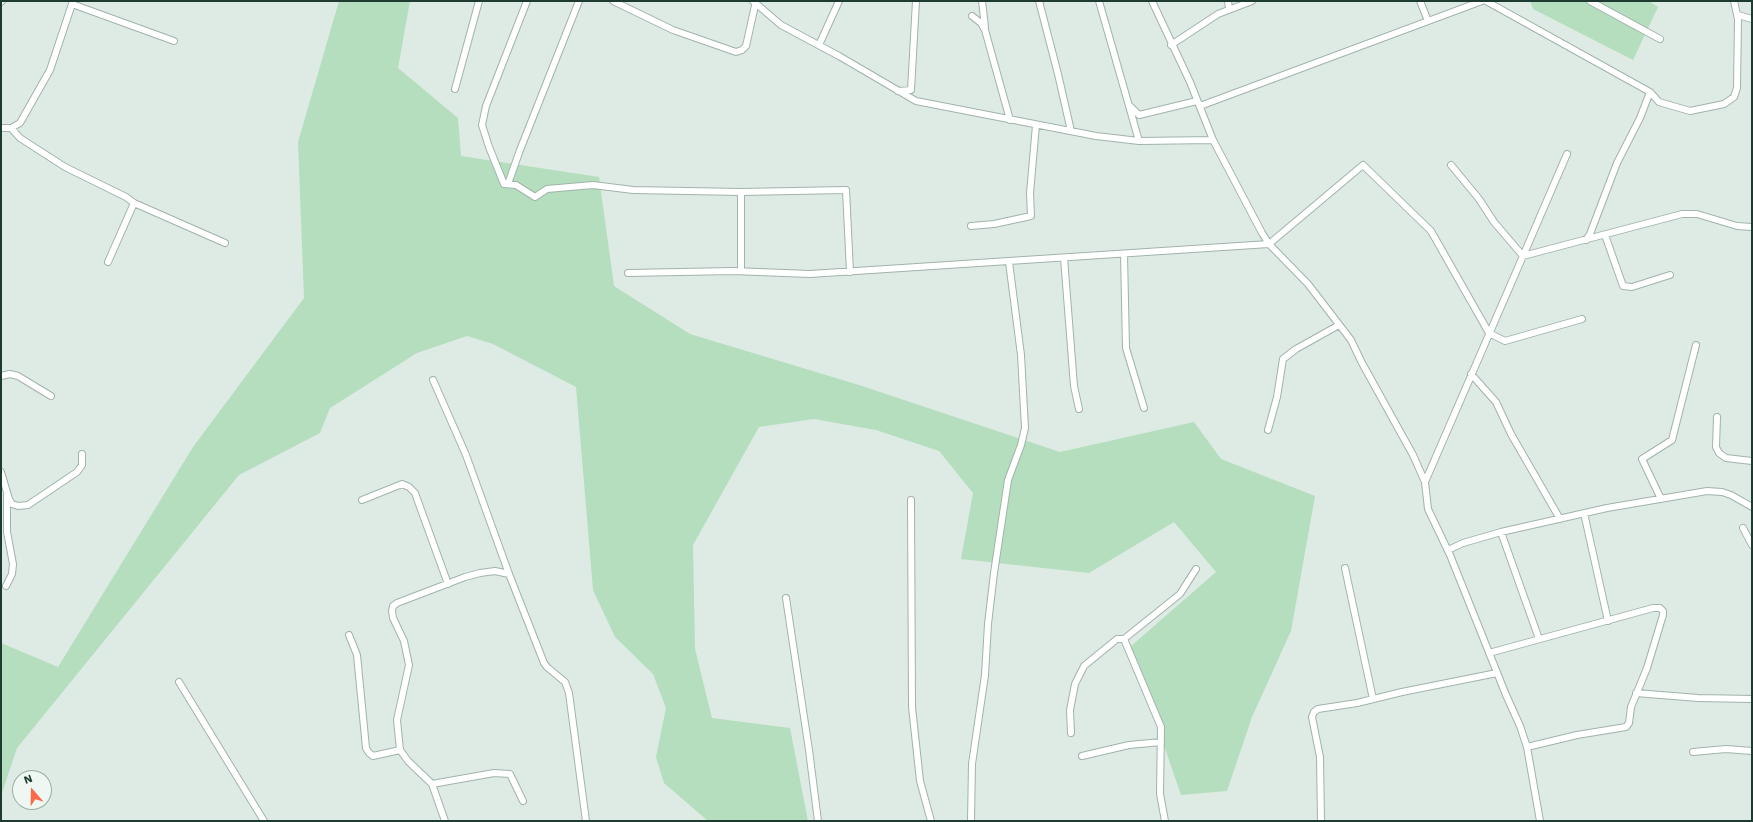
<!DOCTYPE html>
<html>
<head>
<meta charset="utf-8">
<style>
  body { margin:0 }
  #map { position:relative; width:1753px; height:822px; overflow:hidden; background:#deebe4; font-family:"Work Sans",sans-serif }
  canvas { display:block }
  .frame { position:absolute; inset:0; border:2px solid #1e3b31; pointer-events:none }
  .north { position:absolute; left:12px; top:770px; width:40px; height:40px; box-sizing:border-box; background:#eef7f2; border:1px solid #9baca5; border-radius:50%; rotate:340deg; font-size:11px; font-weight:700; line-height:16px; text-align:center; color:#1e3b31 }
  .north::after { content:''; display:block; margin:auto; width:14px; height:18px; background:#fc6a4b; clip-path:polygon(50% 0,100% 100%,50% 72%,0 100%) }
</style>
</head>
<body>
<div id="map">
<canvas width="1753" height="822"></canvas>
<div class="frame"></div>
<div class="north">N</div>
</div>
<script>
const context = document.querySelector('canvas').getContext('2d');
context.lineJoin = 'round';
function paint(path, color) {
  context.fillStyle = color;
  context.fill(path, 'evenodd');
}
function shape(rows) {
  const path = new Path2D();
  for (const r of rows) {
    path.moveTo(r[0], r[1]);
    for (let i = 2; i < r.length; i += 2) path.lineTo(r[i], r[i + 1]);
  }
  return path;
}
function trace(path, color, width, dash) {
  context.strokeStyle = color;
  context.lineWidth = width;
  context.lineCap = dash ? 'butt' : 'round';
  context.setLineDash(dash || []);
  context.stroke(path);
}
const green = shape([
  [339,1,410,1,398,68,458,118,461,156,599,177,614,286,690,334,859,385,1060,452,1194,422,1221,459,1315,496,1291,631,1252,717,1227,791,1181,795,1130,647,1216,572,1174,522,1089,573,961,559,973,493,939,451,876,430,814,419,759,427,693,545,695,649,712,718,790,728,808,821,708,821,664,783,656,757,666,708,653,674,615,637,593,590,576,387,493,344,467,336,417,353,330,408,320,433,239,475,17,748,1,796,1,643,58,667,193,447,304,298,298,142],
  [1530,1,1649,1,1658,7,1633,60,1533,9]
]);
const street = shape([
  [527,1,486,106,482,125,489,147,504,184,516,185,535,197,547,189,593,185,633,190,741,192],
  [613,1,673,30,736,52,742,50,746,46,756,1],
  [753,1,781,25,839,56,916,101,1096,136,1139,141,1213,140],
  [982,1,985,27],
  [1039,1,1058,74,1071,131],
  [1099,1,1139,141],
  [1152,1,1190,82,1213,140,1262,233,1269,244,1308,284,1351,340,1362,363,1413,455,1425,482,1428,509,1450,555,1506,695,1520,726,1527,747,1540,821],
  [1228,1,1229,9],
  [1420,1,1428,21],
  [1486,1,1650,92,1659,102,1690,111,1724,104,1734,97,1737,88,1738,19,1734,1],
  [1590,1,1660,39],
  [1,2,2,1],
  [72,4,174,41],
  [1738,15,1752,19],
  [972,16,981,23,985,30,1010,120],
  [819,45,839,1],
  [1171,45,1218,14,1252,1],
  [455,89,479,1],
  [898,91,911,90,916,1],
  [1129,105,1139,115,1197,101],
  [1200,106,1482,1],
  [1,128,11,128,20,138,65,167,126,197,134,203,108,262],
  [11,128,20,123,50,70,73,1],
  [1451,165,1479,199,1494,222,1523,256,1567,154],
  [508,184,520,150,579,1],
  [134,203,225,243],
  [971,226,994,224,1031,216,1030,193,1036,125],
  [1605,235,1623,286,1632,287,1670,275],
  [1586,240,1590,234,1617,163,1640,118,1650,92],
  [1124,254,1126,348,1144,408],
  [1064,258,1074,386,1079,409],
  [741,271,741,192,846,190,850,272],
  [628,273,733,271,810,274,1269,244,1363,165,1431,231,1489,333,1505,341,1582,319],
  [1471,374,1496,402,1511,434,1560,519],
  [1,376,10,374,18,376,51,396],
  [433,380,466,455,509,574,544,663,547,667,565,682,569,693,586,821],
  [1717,417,1716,447,1719,453,1726,458,1752,461],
  [1268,430,1277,397,1283,359,1296,349,1339,325],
  [1,472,9,499,12,504,18,506,28,505,77,472,82,465,82,454],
  [1425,482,1523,256,1682,214,1697,214,1737,226,1752,227],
  [1661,499,1642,459,1672,440,1696,345],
  [362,500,402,484,409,487,415,493,420,507,448,584],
  [911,500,912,707,920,781,931,821],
  [1584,513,1608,621],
  [1743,528,1752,545],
  [1501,532,1539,639],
  [1448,550,1463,543,1501,532,1607,508,1707,491,1722,492,1731,495,1752,507],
  [1345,568,1373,699],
  [6,586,12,574,13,564,7,532,7,495],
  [786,598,809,750,818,821],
  [349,635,357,655,366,748,369,753,373,756,400,750],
  [1489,653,1653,608,1660,608,1663,611,1663,615,1647,668,1631,707,1629,723,1626,727,1577,735,1527,747],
  [179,682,264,821],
  [1636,693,1698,698,1752,699],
  [1071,733,1070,710,1075,684,1084,666,1117,639,1124,639],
  [1693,752,1726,749,1752,751],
  [1082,756,1129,745,1161,742],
  [432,784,494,773,510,774,523,801],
  [445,821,432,784,408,761,400,750,397,720,409,665,404,641,393,618,392,611,393,606,397,603,465,577,480,573,495,571,509,574],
  [971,821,972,764,985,675,988,624,994,573,1008,480,1021,445,1025,428,1021,355,1009,262],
  [1165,821,1160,794,1161,727,1124,639,1180,594,1196,569],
  [1321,821,1320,757,1312,717,1314,712,1318,709,1357,703,1402,692,1497,673]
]);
paint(green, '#b4debd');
trace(street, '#a1b3ab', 8);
trace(street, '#fff', 6);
</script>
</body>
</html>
